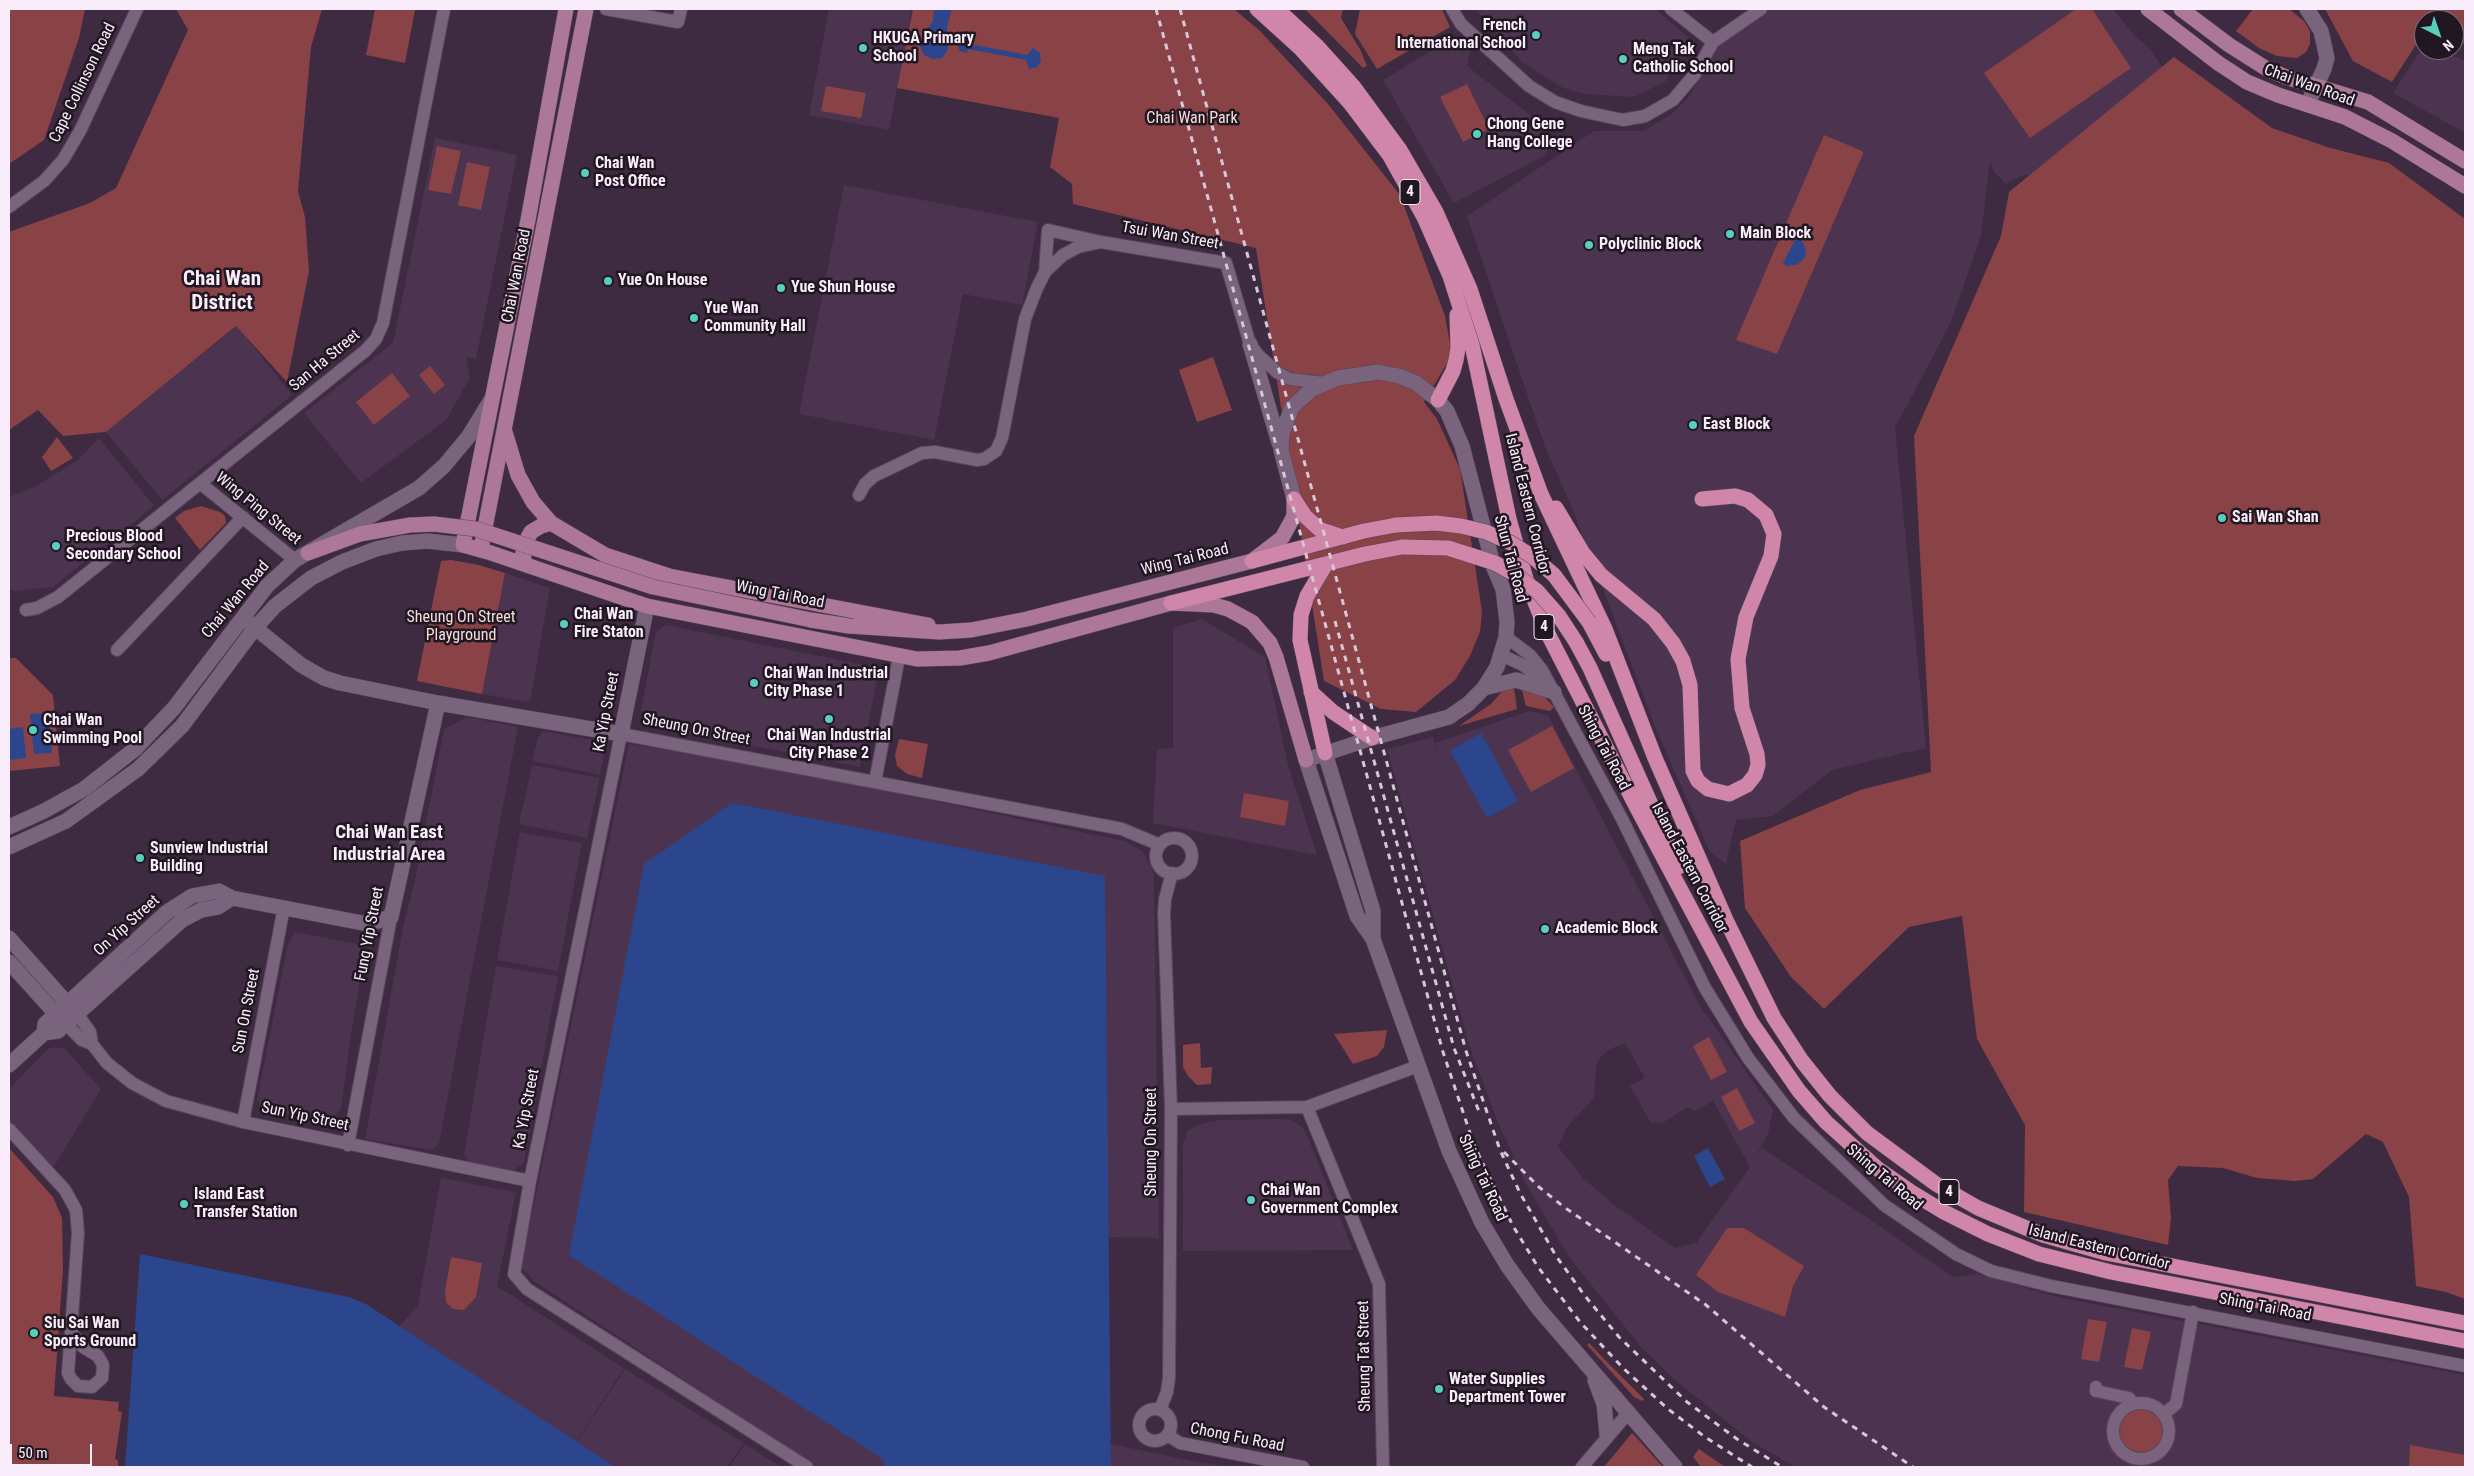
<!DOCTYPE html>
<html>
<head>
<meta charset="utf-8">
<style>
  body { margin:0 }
  #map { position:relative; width:2474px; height:1476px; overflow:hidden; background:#3e2a41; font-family:"Roboto Condensed",sans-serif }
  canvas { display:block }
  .frame { position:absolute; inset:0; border:10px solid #f9ecfb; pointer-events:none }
  .north { position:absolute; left:2414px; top:10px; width:50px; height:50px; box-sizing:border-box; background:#201721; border:1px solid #776c78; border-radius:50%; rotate:139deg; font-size:14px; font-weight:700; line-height:20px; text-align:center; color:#f9ecfb }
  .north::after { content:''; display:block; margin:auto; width:18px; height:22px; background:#5acebd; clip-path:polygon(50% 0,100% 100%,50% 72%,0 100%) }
  .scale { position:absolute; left:10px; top:1444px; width:82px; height:22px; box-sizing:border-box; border:2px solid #f9ecfb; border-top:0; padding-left:6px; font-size:15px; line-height:18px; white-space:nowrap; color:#f9ecfb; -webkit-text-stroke:4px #201721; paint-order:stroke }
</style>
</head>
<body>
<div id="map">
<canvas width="2474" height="1476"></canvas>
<div class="frame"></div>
<div class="north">N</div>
<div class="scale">50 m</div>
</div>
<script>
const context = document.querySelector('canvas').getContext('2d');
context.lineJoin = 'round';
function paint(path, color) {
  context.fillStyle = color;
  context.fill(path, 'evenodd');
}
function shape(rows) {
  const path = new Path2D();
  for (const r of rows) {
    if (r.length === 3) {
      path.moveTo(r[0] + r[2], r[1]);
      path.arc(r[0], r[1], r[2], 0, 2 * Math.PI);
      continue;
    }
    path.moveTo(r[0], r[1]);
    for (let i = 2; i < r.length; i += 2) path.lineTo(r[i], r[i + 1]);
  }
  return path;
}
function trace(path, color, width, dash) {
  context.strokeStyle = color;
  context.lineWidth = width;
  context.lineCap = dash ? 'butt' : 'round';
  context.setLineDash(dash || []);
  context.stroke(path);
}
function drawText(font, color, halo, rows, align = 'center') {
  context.font = font + ' "Roboto Condensed",sans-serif';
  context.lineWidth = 5;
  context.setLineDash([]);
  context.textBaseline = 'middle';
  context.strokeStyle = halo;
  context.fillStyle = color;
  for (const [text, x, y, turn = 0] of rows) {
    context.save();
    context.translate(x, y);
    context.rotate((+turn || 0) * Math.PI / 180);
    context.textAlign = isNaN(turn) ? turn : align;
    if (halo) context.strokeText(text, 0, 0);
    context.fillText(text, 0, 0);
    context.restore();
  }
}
const built = shape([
  [829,9,912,9,889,130,809,115],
  [1475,9,1655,9,1688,37,1666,81,1634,97,1585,94,1563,88,1522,62],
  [1770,9,2113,9,2134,35,2151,50,2164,70,2036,176,2023,175,2006,184,1994,172,1990,161,1981,236,1950,324,1895,428,1926,748,1832,770,1773,816,1736,820,1726,864,1710,852,1656,729,1571,505,1545,447,1467,216,1594,131,1643,131,1672,114,1688,98,1721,42],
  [1455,36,1470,50,1467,66,1534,118,1548,150,1544,156,1454,203,1383,80],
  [2424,46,2424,50,2440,50,2465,61,2465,133,2393,93],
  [435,138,517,155,476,359,466,357,470,378,446,420,361,483,304,413,393,343],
  [844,185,1038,222,1022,305,963,294,934,440,799,414],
  [237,326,292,395,162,500,106,432],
  [99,438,154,506,53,587,14,591,9,589,9,497,36,486,78,460],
  [505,573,550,588,530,702,482,694],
  [1202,619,1265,657,1288,765,1317,855,1153,823,1157,749,1173,748,1173,628],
  [666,625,879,668,860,767,652,726,641,710,656,632],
  [1529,711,1548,715,1699,1004,1773,1110,1768,1134,1755,1158,1762,1148,1875,1223,1953,1277,1978,1274,2057,1297,2465,1375,2465,1467,1796,1467,1752,1442,1675,1380,1642,1348,1569,1257,1527,1186,1499,1125,1469,1045,1387,749,1433,737,1441,767,1435,743],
  [1625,1043,1645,1078,1630,1086,1651,1123,1664,1122,1688,1107,1695,1111,1713,1101,1750,1167,1696,1243,1675,1248,1614,1205,1584,1179,1558,1147,1567,1127,1594,1098,1596,1067,1599,1059,1608,1050],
  [467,717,518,727,439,1143,432,1150,365,1139,403,928,416,876,444,729],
  [543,731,602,742,605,751,600,775,532,761,538,737],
  [629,744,735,760,1125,841,1142,851,1152,868,1154,877,1159,1238,1108,1237,884,1460,884,1467,817,1467,535,1282,521,1267],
  [532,765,600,778,587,838,519,824],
  [520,832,582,843,558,971,497,960],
  [295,932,357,944,365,953,354,1014,341,1109,331,1120,266,1110,257,1100,288,944],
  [496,966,558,976,524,1163,513,1171,468,1163,464,1154],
  [49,1048,64,1048,101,1089,53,1168,9,1120,9,1089],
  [1290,1119,1302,1127,1306,1133,1353,1250,1183,1251,1183,1145,1187,1131,1201,1124,1220,1120],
  [441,1178,516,1192,497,1286,624,1368,576,1442,399,1327,418,1305],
  [625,1369,744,1443,727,1467,614,1467,576,1443],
  [745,1444,781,1467,729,1467],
  [1111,1444,1198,1462,1228,1467,1111,1467]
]);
const green = shape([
  [9,9,85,9,79,38,44,140,9,164],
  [176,9,322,9,311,47,298,191,305,217,309,271,287,382,236,326,106,432,63,436,38,410,9,430,9,232,90,203,116,188,188,30],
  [375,9,415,10,405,63,366,55],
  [913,9,1234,9,1259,30,1328,104,1400,195,1445,316,1452,355,1424,402,1437,419,1460,469,1482,611,1480,632,1470,656,1455,680,1416,712,1381,709,1324,681,1256,248,1073,204,1072,184,1050,167,1059,118,897,88],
  [1305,9,1343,9,1341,18,1361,51,1367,66,1363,68],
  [1360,9,1442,9,1450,27,1377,69,1355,34],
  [2076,9,2092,9,2131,68,2030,138,1984,73],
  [2253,9,2289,9,2304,21,2310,31,2310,44,2306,52,2297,58,2277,56,2259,48,2236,31],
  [2325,9,2465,9,2465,44,2454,40,2454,20,2424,20,2424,32,2392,82,2353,61],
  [2174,57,2272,128,2327,147,2389,163,2465,219,2465,1299,2446,1292,2416,1286,2409,1197,2383,1142,2366,1134,2313,1179,2295,1181,2257,1178,2223,1168,2178,1166,2168,1180,2171,1218,2168,1245,2024,1212,2025,1125,1977,1039,1962,916,1909,927,1824,1009,1791,977,1745,908,1740,841,1860,790,1931,772,1914,436,2001,236,2009,192],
  [1467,84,1489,129,1463,142,1440,97],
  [826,86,866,93,861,118,821,111],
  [1824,135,1862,151,1863,154,1777,354,1736,340],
  [437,146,461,151,451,194,428,190],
  [467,162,490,167,481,210,458,205],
  [1213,357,1232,410,1197,422,1179,370],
  [430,366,445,385,434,394,419,375],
  [392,373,410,396,374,425,356,402],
  [57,437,73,458,51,471,42,457],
  [201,506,220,512,225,516,226,523,200,550,175,518,184,511],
  [451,560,479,565,505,573,482,694,417,681,441,561],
  [9,658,16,658,53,695,60,766,9,771],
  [1506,687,1514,687,1517,709,1459,726,1491,704],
  [1521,687,1540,692,1554,707,1550,711,1526,706],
  [1552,726,1574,768,1531,792,1508,750],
  [899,739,928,744,922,778,907,774,897,766,895,755],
  [1244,793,1289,801,1285,826,1240,817],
  [1387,1030,1384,1047,1377,1056,1353,1064,1334,1034],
  [1709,1037,1727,1072,1711,1080,1693,1046],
  [1200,1043,1201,1068,1212,1067,1211,1084,1197,1085,1188,1076,1183,1067,1183,1045],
  [1737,1088,1755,1123,1739,1131,1721,1097],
  [9,1148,53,1197,62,1218,63,1270,54,1396,119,1402,118,1411,122,1412,115,1459,118,1460,118,1467,121,1467,9,1467],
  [1727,1228,1744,1228,1804,1266,1793,1286,1785,1317,1718,1292,1696,1275],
  [451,1257,482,1263,476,1297,464,1310,453,1309,446,1302,445,1291],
  [2088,1319,2107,1322,2099,1362,2081,1359],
  [2132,1328,2151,1332,2142,1370,2124,1367],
  [1589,1343,1605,1360,1644,1399,1642,1401,1634,1397,1587,1345],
  [2141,1431,25],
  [1632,1433,1636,1437,1663,1467,1604,1467],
  [2410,1445,2465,1455,2465,1467,2409,1467],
  [1699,1449,1725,1467,1701,1467,1693,1457]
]);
const water = shape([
  [934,9,951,9,951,12,947,27,948,50,942,58,932,59,924,55,920,46,922,37,933,21],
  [962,40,969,41,969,44,1027,55,1033,48,1040,53,1041,61,1037,67,1029,69,1026,60,968,49,967,53,960,51,958,46],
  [1800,237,1805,247,1806,256,1797,265,1786,266,1783,263,1796,238],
  [49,713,52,753,34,754,30,714],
  [23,727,26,758,9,760,9,729],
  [1481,733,1518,801,1487,818,1450,751],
  [732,803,1105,876,1111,1467,884,1467,884,1460,569,1255,644,864],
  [1708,1148,1725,1179,1710,1187,1694,1156],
  [140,1254,349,1297,366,1304,615,1467,125,1467]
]);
const street = shape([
  [606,9,678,22,681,9],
  [1452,9,1461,24,1473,35,1529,86,1555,102,1581,111,1623,120,1645,116,1673,100,1695,74,1713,42,1761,9],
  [1671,9,1713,42],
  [9,207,44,181,63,160,80,131,137,9],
  [1045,272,1048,230,1101,242,1226,263,1250,344,1258,355,1278,373,1290,379,1324,383],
  [200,483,295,560],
  [859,495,865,484,874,476,922,453,935,452,977,460,984,459,996,451,1002,438,1025,319,1037,288,1045,272,1063,255,1078,247,1101,242],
  [26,610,37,608,58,597,365,351,376,339,383,323,444,9],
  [1506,637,1530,655,1542,670,1622,819,1705,988,1748,1058,1794,1118,1884,1205,1956,1254,1991,1271,2051,1286,2465,1366],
  [117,650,243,517],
  [1501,655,1523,665,1545,683],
  [875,782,899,657],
  [1174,856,18],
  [78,1015,90,1032,92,1044,107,1063,132,1083,166,1101,243,1122,530,1181],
  [60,1018,82,1040,92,1044],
  [1307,1107,1379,1284,1383,1467],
  [1171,1109,1307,1107,1418,1066],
  [243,1122,284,907],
  [9,1129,65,1190,76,1210,78,1233,68,1373,71,1379,78,1386,92,1387,102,1378,103,1365,98,1356,83,1347,71,1332],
  [348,1145,391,917],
  [2096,1387,2096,1391,2129,1398,2133,1404],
  [2141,1431,28],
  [1155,1425,16],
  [1160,1410,1167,1392,1169,1378,1171,1109,1164,913,1165,899,1172,873],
  [2164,1414,2176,1404,2193,1312],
  [1167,1435,1180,1443,1303,1467],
  [807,1467,527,1289,514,1274,530,1181,621,734,1122,829,1160,845],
  [1582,1467,1629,1412]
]);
const secondary = shape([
  [2307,9,2321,31,2327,58,2324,69,2308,103],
  [1250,344,1279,443],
  [1294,499,1281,450,1282,434,1292,407,1312,389,1338,378,1378,372,1399,376,1416,383,1438,400,1447,411,1462,446,1494,568,1503,589,1507,622,1506,637,1497,667,1484,688,1468,704,1449,717,1372,738,1306,760,1357,916,1373,939,1449,1151,1482,1223,1507,1265,1538,1308,1675,1467],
  [248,622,301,665,324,678,340,683,438,703,621,734,647,606],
  [1484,688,1516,680,1554,692],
  [1325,753,1373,911,1373,939],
  [9,827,44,811,84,789,135,749,174,708,267,586,295,560,419,488,444,466,469,436,491,400],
  [9,847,66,821,138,769,182,726,255,628,275,606,311,578,342,562,376,549,402,543,427,541,463,545],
  [9,938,73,1010],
  [9,962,56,1014],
  [44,1033,45,1024,56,1014,167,912,192,896,219,891,232,898,368,924,391,917,438,703],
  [9,1065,44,1033,58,1031,182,920,201,910,218,907,232,898],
  [1595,1380,1604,1404,1607,1435]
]);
const primary = shape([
  [566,9,528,220,463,545,488,552,647,606,917,659,960,658,989,653,1171,603,1214,605,1228,609,1252,622,1270,643,1276,657,1306,760],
  [2148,9,2218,63,2247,82,2278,95,2345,117,2392,141,2465,186],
  [2181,9,2229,45,2267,69,2286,77,2368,102,2465,161],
  [505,432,518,475,533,502,551,523,605,555,669,576,928,625],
  [482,543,586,9],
  [308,553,360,534,410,525],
  [524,558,523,552,526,541,531,532,541,526,551,523],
  [811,620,849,626,939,632,971,630,1027,619,1252,561,1282,538,1294,516,1294,499]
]);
const highway = shape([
  [1257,9,1300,48,1350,103,1390,156,1424,217,1450,276,1472,345,1509,519,1526,579,1546,630,1636,806,1751,1022,1799,1091,1826,1122,1878,1169,1911,1192,1944,1212,1988,1234,2039,1254,2111,1272,2465,1341],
  [1277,9,1317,46,1353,86,1400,150,1436,212,1470,289,1506,399,1541,494,1605,629,1655,758,1726,920,1774,1018,1802,1061,1830,1096,1867,1133,1936,1184,1978,1208,2043,1235,2106,1253,2465,1323],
  [1438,400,1453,371,1456,360,1458,348,1457,315],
  [1294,499,1305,516,1319,529,1343,537],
  [1556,508,1583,553,1601,575,1654,619,1673,643,1683,661,1690,685,1693,771,1698,781,1708,789,1729,794,1747,785,1755,775,1758,765,1757,754,1742,708,1738,659,1746,617,1771,556,1774,534,1766,515,1748,500,1735,496,1702,499],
  [1252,561,1364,531,1396,525],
  [1171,603,1365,554,1402,547],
  [1589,622,1606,654],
  [1576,642,1590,668,1679,867],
  [1311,692,1333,712,1372,738],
  [1325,753,1300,640,1301,615,1307,596,1326,564]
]);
const rail = shape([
  [1156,9,1443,1052,1474,1145,1513,1226,1538,1267,1580,1322,1624,1369,1668,1409,1705,1437,1752,1467],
  [1180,9,1466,1051,1500,1150,1520,1193,1556,1256,1585,1296,1619,1337,1687,1402,1737,1439,1782,1467],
  [1335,621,1454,1048,1480,1114],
  [1504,1152,1539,1187,1564,1207,1706,1305,1824,1407,1913,1467]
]);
const primaryBridge = shape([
  [410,525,434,524,476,529,653,587,811,620]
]);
const highwayBridge = shape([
  [1396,525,1436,523,1461,526,1486,532,1511,543,1533,557,1554,575,1589,622],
  [1402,547,1448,548,1495,563,1516,575,1537,591,1559,616,1576,642]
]);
const markers = [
  [1536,35,5,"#5acebd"],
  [863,48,5,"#5acebd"],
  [1623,59,5,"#5acebd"],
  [1477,134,5,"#5acebd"],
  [585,173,5,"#5acebd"],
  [1730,234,5,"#5acebd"],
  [1589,245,5,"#5acebd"],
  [608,281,5,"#5acebd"],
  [781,288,5,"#5acebd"],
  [694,318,5,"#5acebd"],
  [1693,425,5,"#5acebd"],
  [2222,518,5,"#5acebd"],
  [56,546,5,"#5acebd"],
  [564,624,5,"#5acebd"],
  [754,683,5,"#5acebd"],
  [829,719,5,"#5acebd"],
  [33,730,5,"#5acebd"],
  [140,858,5,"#5acebd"],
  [1545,929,5,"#5acebd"],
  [1251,1200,5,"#5acebd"],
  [184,1204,5,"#5acebd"],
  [34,1333,5,"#5acebd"],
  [1439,1389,5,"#5acebd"]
];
const shields = [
  [1410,192,20],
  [1544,627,20],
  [1949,1192,20]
];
const shieldNames = [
  ["4",1410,192],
  ["4",1544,627],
  ["4",1949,1192]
];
const poiNames = [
  ["French",1526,26,"right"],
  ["International School",1526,44,"right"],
  ["HKUGA Primary",873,39],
  ["School",873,57],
  ["Meng Tak",1633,50],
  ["Catholic School",1633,68],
  ["Chong Gene",1487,125],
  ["Hang College",1487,143],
  ["Chai Wan",595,164],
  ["Post Office",595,182],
  ["Main Block",1740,234],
  ["Polyclinic Block",1599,245],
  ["Yue On House",618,281],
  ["Yue Shun House",791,288],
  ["Yue Wan",704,309],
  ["Community Hall",704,327],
  ["East Block",1703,425],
  ["Sai Wan Shan",2232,518],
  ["Precious Blood",66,537],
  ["Secondary School",66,555],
  ["Chai Wan",574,615],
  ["Fire Staton",574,633],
  ["Chai Wan Industrial",764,674],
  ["City Phase 1",764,692],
  ["Chai Wan",43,721],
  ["Swimming Pool",43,739],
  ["Chai Wan Industrial",829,736,"center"],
  ["City Phase 2",829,754,"center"],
  ["Sunview Industrial",150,849],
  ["Building",150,867],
  ["Academic Block",1555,929],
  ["Chai Wan",1261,1191],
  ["Government Complex",1261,1209],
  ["Island East",194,1195],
  ["Transfer Station",194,1213],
  ["Siu Sai Wan",44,1324],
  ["Sports Ground",44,1342],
  ["Water Supplies",1449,1380],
  ["Department Tower",1449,1398]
];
const streetNames = [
  ["Cape Collinson Road",83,83,-64],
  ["Chai Wan Road",2309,86,20],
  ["Tsui Wan Street",1170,236,10],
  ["Chai Wan Road",517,276,-79],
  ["San Ha Street",325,361,-40],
  ["Island Eastern Corridor",1527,504,76],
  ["Wing Ping Street",258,509,39],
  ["Shun Tai Road",1510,559,75],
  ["Wing Tai Road",1185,560,-14],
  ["Wing Tai Road",780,595,11],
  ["Chai Wan Road",236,600,-50],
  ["Ka Yip Street",607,712,-79],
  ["Sheung On Street",696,730,11],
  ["Shing Tai Road",1603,748,62],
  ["Island Eastern Corridor",1689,868,62],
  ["On Yip Street",127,926,-42],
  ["Fung Yip Street",370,934,-79],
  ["Sun On Street",247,1011,-79],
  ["Ka Yip Street",527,1109,-79],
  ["Sun Yip Street",305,1117,12],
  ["Sheung On Street",1152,1142,-90],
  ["Shing Tai Road",1482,1178,65],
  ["Shing Tai Road",1884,1178,40],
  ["Island Eastern Corridor",2099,1248,14],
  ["Shing Tai Road",2265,1308,11],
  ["Sheung Tat Street",1365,1356,-91],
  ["Chong Fu Road",1237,1438,11]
];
const parkNames = [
  ["Chai Wan Park",1192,119],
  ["Sheung On Street",461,618],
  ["Playground",461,636]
];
const quarterNames = [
  ["Chai Wan East",389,833],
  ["Industrial Area",389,855]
];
const districtNames = [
  ["Chai Wan",222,280],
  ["District",222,304]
];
paint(built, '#4c3450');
paint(green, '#894246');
paint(water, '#2b468c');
trace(street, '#58465b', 14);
trace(secondary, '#58465b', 16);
trace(primary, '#58465b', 16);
trace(highway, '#58465b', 16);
trace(street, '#79637d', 12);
trace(secondary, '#79637d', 15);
trace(primary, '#ad7897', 15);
trace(highway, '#cf86a9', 15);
trace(rail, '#d6c7d8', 3, [6, 6]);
trace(primaryBridge, '#58465b', 16, []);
trace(highwayBridge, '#58465b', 16, []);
trace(primaryBridge, '#ad7897', 15);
trace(highwayBridge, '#cf86a9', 15);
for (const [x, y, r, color] of markers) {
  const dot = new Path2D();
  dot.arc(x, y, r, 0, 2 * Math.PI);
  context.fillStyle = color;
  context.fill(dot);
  trace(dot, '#201721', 2);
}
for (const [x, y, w] of shields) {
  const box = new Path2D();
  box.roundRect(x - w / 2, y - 12.5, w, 25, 4);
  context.fillStyle = '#201721';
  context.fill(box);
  trace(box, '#f9ecfb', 1);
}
drawText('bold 15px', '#f9ecfb', null, shieldNames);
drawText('bold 16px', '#f9ecfb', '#201721', poiNames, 'left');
drawText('16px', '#f9ecfb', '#201721', streetNames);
drawText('16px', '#f7dcdc', '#201721', parkNames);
drawText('bold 19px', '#f9ecfb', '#201721', quarterNames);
drawText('bold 21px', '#f9ecfb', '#201721', districtNames);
</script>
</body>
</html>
